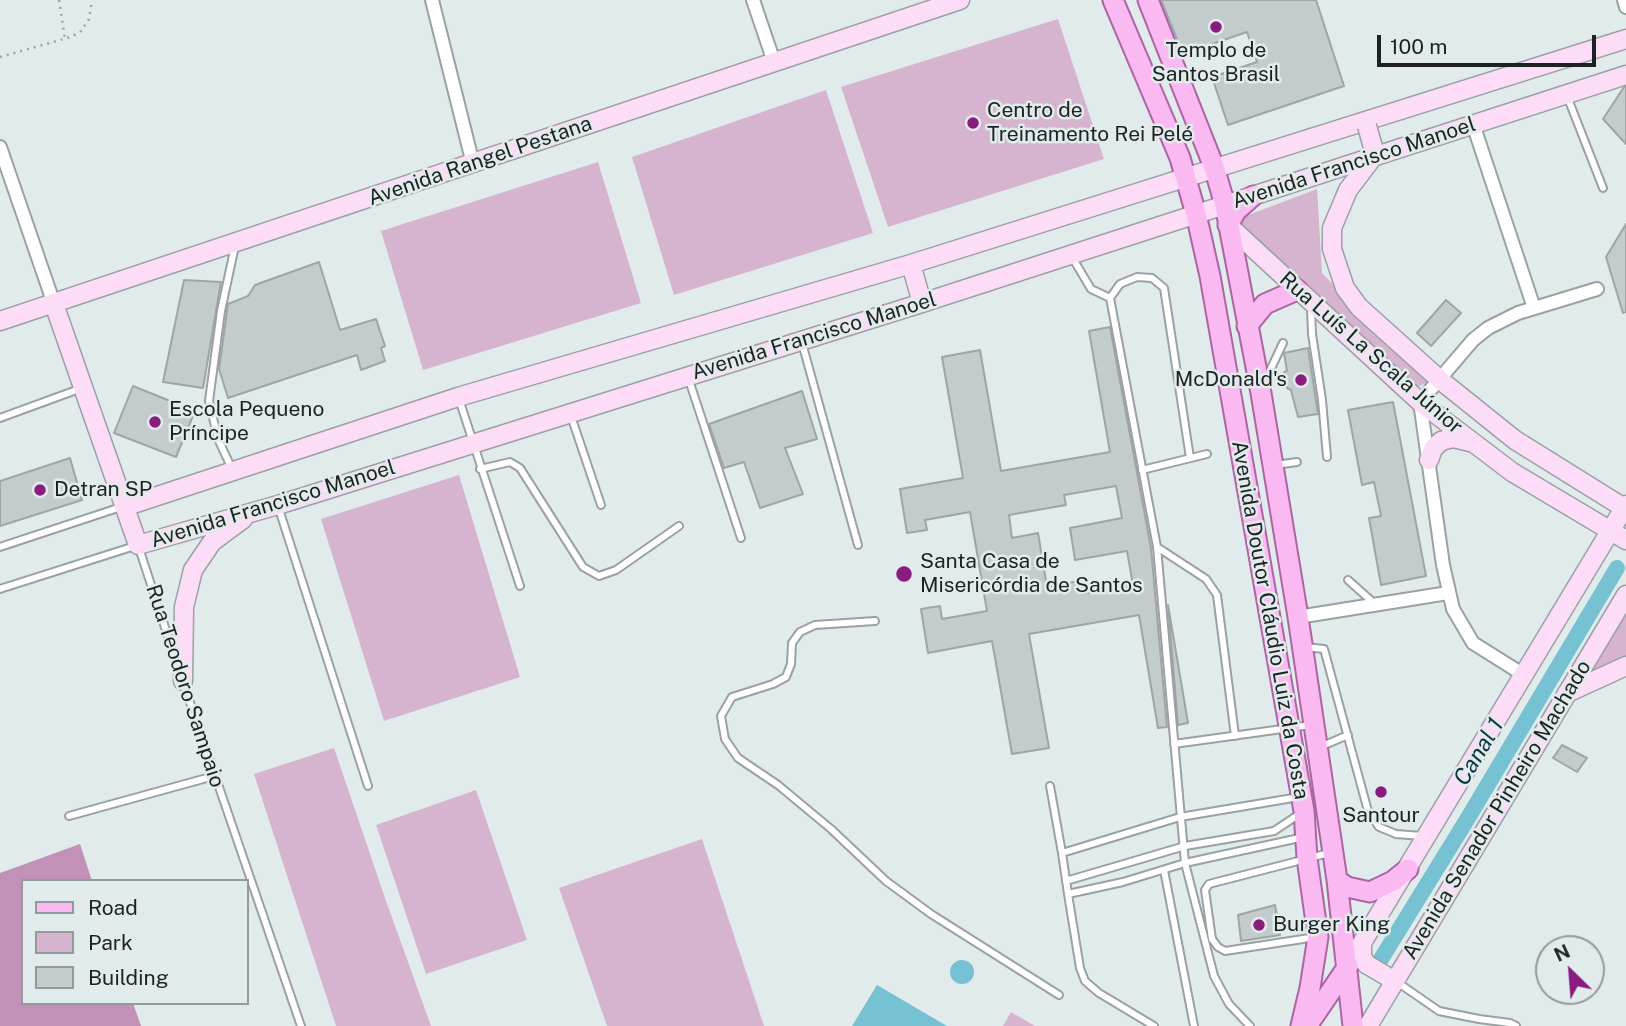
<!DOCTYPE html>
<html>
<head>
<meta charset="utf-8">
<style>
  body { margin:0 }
  #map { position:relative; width:1626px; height:1026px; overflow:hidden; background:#e2ebec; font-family:"Public Sans",sans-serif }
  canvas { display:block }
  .legend { position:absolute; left:21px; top:879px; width:228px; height:126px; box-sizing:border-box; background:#e2ebec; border:2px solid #949a9b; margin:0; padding:9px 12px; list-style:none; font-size:21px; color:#1e2122 }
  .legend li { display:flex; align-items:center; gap:14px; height:35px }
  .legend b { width:35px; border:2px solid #949a9b }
  .north { position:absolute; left:1535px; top:935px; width:70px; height:70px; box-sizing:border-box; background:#e2ebec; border:2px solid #949a9b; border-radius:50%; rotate:335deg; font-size:19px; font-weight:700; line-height:28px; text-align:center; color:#1e2122 }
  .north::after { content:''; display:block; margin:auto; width:24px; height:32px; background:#8a1c7f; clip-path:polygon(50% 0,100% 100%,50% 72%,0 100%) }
  .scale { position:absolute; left:1377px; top:35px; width:219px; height:32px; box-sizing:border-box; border:4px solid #1e2122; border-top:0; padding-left:9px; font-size:21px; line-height:24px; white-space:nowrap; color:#1e2122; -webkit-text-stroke:5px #e2ebec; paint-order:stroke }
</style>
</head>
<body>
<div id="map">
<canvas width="1626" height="1026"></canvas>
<ul class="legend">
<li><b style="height:9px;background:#fbb9f1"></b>Road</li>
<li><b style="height:19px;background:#d6b4cf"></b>Park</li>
<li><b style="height:19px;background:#c3cbcd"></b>Building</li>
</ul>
<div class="north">N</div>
<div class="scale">100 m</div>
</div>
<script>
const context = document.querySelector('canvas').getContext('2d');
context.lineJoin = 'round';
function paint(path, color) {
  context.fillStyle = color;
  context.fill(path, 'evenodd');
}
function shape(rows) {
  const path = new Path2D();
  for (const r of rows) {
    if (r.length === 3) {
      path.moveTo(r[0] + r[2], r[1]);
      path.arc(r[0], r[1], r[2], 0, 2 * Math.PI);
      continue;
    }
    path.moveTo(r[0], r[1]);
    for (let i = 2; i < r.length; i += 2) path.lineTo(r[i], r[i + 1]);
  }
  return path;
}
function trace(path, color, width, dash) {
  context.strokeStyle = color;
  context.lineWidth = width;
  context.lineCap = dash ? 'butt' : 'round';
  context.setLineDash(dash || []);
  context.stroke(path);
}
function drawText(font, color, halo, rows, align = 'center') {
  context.font = font + ' "Public Sans",sans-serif';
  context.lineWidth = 5;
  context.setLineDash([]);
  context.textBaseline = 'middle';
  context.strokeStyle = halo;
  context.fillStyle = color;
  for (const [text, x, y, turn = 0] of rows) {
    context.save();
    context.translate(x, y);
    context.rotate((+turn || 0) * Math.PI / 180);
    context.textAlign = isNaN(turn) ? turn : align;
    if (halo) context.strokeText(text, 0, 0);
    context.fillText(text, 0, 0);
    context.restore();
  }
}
const green = shape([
  [1058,19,1104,159,888,227,841,87],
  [826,90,873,233,674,295,632,157],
  [598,162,641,303,423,370,381,231],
  [1317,189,1322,273,1429,382,1414,388,1241,229,1243,217],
  [459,475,520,677,384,721,321,519],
  [1626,605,1626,661,1576,685],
  [334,748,384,895,431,1026,336,1026,254,774],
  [476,790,527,940,426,974,376,825],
  [702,839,764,1026,607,1026,559,888],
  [1011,1012,1035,1026,1003,1026]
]);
const forest = shape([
  [80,844,92,881,23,881,23,1003,133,1003,141,1026,0,1026,0,873]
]);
const water = shape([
  [962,972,12],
  [877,985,947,1026,852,1026]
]);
const canal = shape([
  [1381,959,1468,818,1617,568]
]);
const building = shape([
  [1161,0,1316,0,1344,86,1228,125,1212,77,1257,62,1247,32,1183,54,1161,0],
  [1624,87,1626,87,1626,144,1603,119,1624,87],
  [1626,224,1626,312,1623,313,1606,257,1626,224],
  [319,262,340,330,376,319,385,346,381,348,385,361,361,370,357,355,228,398,219,369,228,304,248,296,255,285,319,262],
  [184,280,221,282,203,388,163,382,184,280],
  [1446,300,1461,313,1431,346,1417,333,1446,300],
  [1110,327,1151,548,1167,727,1158,728,1139,615,1029,634,1049,748,1012,754,992,641,928,653,921,609,940,606,942,619,987,611,970,512,925,520,927,530,907,533,900,489,963,478,942,357,980,350,1001,471,1110,452,1089,331,1110,327],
  [1116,486,1122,518,1070,528,1075,560,1127,551,1133,585,1081,594,1079,581,1047,587,1038,533,1012,538,1009,515,1066,505,1064,495,1116,486],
  [1308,348,1318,414,1298,417,1291,390,1287,388,1284,372,1287,371,1284,353,1308,348],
  [133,386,195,411,176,457,114,433,133,386],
  [802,391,817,439,785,448,803,494,760,508,744,462,724,468,709,424,802,391],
  [1393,402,1426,576,1381,585,1369,518,1381,516,1374,482,1362,485,1348,410,1393,402],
  [70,458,82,500,0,526,0,481,70,458],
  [1168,605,1188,723,1178,725,1168,605],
  [1562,745,1587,758,1577,772,1553,758,1562,745],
  [1275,905,1280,935,1241,941,1238,915,1275,905]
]);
const path = shape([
  [59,0,65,39],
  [0,57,71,37,81,31,89,19,92,0]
]);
const lane = shape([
  [1567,96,1603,188],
  [1072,257,1091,289,1110,298],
  [1311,309,1312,334,1322,400,1327,457],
  [802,343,858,545],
  [688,377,741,538],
  [1265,381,1283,343],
  [459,399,520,586],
  [571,416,601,505],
  [0,418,82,388],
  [1190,458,1164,288,1152,278,1137,277,1120,284,1110,298,1157,547,1185,863,1214,976,1229,1004,1250,1026],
  [1275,465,1297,462],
  [232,469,218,439,209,401,221,311,235,246],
  [480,469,510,462,520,468,583,567,599,576,616,570,679,526],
  [1142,470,1207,454],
  [278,506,368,786],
  [0,547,121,507],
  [1157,547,1206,579,1217,595,1235,736],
  [1348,580,1375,604],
  [0,589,138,545,176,661],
  [875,621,815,625,800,632,792,643,791,664,786,677,773,684,732,697,721,716,725,739,738,758,778,785,831,829,886,881,931,914,1059,995],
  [1305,647,1324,649,1368,811,1379,827,1396,834,1422,836],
  [183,682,301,1026],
  [1174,744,1311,725],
  [1320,747,1348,735],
  [1050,786,1062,853,1180,817,1299,797],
  [69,816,214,776],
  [1062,853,1068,894,1123,882,1185,863,1304,837],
  [1164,870,1194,1026],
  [1066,881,1185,846,1274,831,1301,813],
  [1068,894,1080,968,1085,981,1099,993,1154,1026],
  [1316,937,1225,951,1218,947,1212,939,1205,890,1209,884,1329,853],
  [1397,982,1439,1011,1479,1019,1510,1023,1516,1026]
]);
const street = shape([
  [432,0,473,164],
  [753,0,774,62],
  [1624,0,1626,7],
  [1473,124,1534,308],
  [0,147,54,304],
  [1298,617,1448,593],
  [1524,675,1473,643,1453,609,1443,565,1420,402,1473,340,1488,328,1518,313,1597,289]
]);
const secondary = shape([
  [1373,157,1348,190,1332,228,1332,249,1345,288,1359,307,1439,379,1515,440,1626,509],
  [1228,225,1420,402,1512,472,1626,540],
  [911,264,922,303],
  [54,304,138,545,278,505,922,303,1626,75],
  [0,321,960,0],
  [1429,460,1433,449,1441,441,1453,438,1470,442],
  [124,507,458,397,911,264,1626,39],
  [183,681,184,607,193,570,212,542,243,519],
  [1567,693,1626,666],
  [1362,946,1362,956,1366,964,1395,981],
  [1348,966,1626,505],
  [1368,1026,1626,595]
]);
const primary = shape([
  [1113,0,1180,158,1196,214,1210,276,1304,811,1307,858,1318,937,1310,988,1301,1026],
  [1148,0,1214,167,1225,205,1261,393,1298,617,1337,880,1353,1026],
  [1228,225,1236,211,1253,196],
  [1247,326,1265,304,1297,290],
  [1337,880,1347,887,1370,892,1393,881,1408,869],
  [1307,1026,1348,966]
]);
const secondaryBridge = shape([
  [1367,126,1373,147]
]);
const markers = [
  [1216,27,7,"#8a1c7f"],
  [973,123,7,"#8a1c7f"],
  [1301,380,7,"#8a1c7f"],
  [155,422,7,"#8a1c7f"],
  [40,490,7,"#8a1c7f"],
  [904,574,9,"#8a1c7f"],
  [1381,792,7,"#8a1c7f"],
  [1259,925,7,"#8a1c7f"]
];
const poiNames = [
  ["Templo de",1216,51,"center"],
  ["Santos Brasil",1216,75,"center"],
  ["Centro de",987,111],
  ["Treinamento Rei Pelé",987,135],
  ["McDonald's",1287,380,"right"],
  ["Escola Pequeno",169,410],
  ["Príncipe",169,434],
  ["Detran SP",54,490],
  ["Santa Casa de",920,562],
  ["Misericórdia de Santos",920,586],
  ["Santour",1381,816,"center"],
  ["Burger King",1273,925]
];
const streetNames = [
  ["Avenida Rangel Pestana",480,161,-19],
  ["Avenida Francisco Manoel",1354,163,-18],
  ["Avenida Francisco Manoel",814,336,-17],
  ["Rua Luís La Scala Júnior",1371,353,41],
  ["Avenida Francisco Manoel",273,504,-17],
  ["Avenida Doutor Cláudio Luiz da Costa",1270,620,80],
  ["Rua Teodoro Sampaio",185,686,72],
  ["Avenida Senador Pinheiro Machado",1497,810,-59]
];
const waterNames = [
  ["Canal 1",1479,752,-59]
];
paint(green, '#d6b4cf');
paint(forest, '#c191b8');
paint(water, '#76c2d2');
trace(canal, '#76c2d2', 16);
paint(building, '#c3cbcd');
trace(building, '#9da5a7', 2);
trace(lane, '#99a1a3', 10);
trace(street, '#99a1a3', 16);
trace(secondary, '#99a1a3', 21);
trace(primary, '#ac65a3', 23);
trace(path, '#9da4a5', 2.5, [2, 5]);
trace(lane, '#fff', 6);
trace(street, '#fff', 12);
trace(secondary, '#fddcf8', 18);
trace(primary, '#fbb9f1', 19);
trace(secondaryBridge, '#99a1a3', 21, []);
trace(secondaryBridge, '#fddcf8', 18);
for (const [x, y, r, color] of markers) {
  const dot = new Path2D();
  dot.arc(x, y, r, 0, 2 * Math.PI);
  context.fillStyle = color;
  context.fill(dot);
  trace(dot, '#e2ebec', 2.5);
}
drawText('21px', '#1e2122', '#e2ebec', poiNames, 'left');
drawText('21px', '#1e2122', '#e2ebec', streetNames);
drawText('italic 23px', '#0f343b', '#e2ebec', waterNames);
</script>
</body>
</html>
